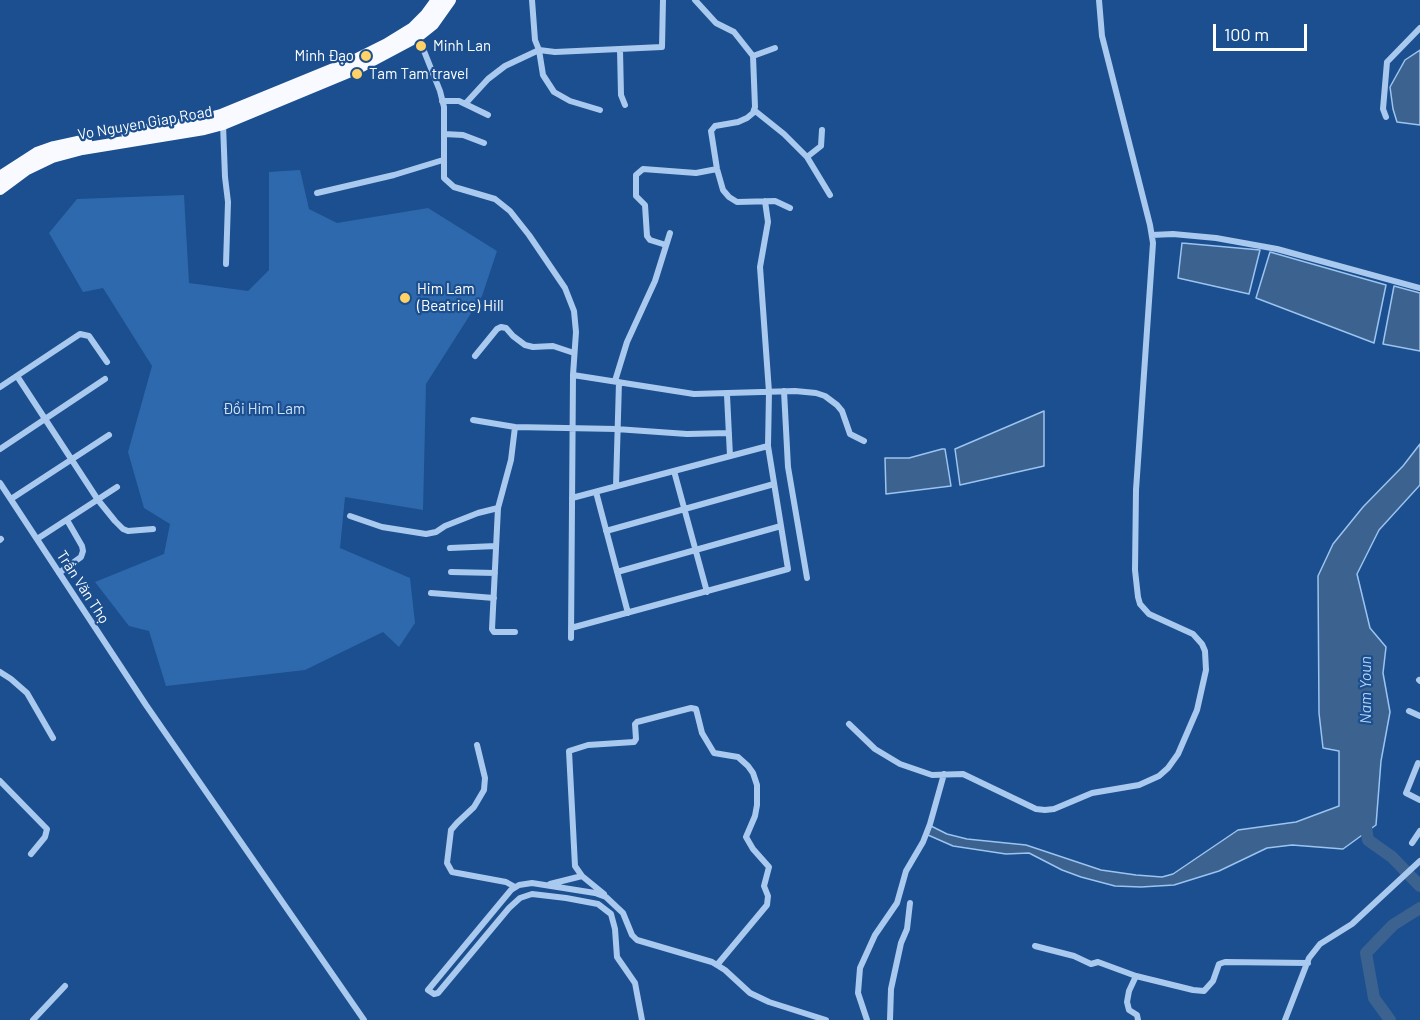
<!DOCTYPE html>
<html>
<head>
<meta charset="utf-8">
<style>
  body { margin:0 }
  #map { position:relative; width:1420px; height:1020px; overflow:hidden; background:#1b4f8f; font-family:Barlow,sans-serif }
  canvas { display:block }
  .scale { position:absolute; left:1213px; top:24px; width:94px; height:27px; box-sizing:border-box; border:3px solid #fff; border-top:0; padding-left:8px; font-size:18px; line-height:21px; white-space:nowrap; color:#fff; -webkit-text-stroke:4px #1b4f8f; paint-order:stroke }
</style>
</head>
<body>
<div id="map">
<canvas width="1420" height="1020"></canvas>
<div class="scale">100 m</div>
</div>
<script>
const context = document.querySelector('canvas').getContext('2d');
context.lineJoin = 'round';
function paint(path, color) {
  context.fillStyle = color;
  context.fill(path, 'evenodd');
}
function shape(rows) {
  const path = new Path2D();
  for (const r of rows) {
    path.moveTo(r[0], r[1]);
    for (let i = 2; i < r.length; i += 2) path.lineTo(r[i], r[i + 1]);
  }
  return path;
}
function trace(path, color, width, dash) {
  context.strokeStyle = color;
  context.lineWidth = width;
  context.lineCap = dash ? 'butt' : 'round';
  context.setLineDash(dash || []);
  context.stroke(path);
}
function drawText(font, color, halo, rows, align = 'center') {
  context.font = font + ' Barlow,sans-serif';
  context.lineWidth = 4.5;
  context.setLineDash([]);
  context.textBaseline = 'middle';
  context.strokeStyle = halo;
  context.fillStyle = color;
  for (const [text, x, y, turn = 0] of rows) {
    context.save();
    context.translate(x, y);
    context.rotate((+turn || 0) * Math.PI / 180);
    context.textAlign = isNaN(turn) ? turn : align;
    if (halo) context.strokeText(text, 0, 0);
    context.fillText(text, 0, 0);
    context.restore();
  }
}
const green = shape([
  [300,170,309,209,337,223,428,208,497,251,482,296,426,384,423,510,345,497,340,548,410,578,415,623,399,647,383,632,305,670,166,686,149,631,129,626,95,582,164,554,170,524,144,508,128,452,152,366,103,288,83,292,49,233,77,199,184,195,189,283,248,291,269,270,269,172]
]);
const water = shape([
  [1420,50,1420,125,1397,122,1393,109,1390,87,1405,60,1420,50],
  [1182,243,1260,250,1249,294,1178,278,1182,243],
  [1270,252,1386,285,1374,343,1256,298,1270,252],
  [1394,286,1420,293,1420,351,1383,344,1394,286],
  [1044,411,1044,466,960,485,955,449,1044,411],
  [1420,444,1420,485,1379,530,1357,574,1370,628,1386,647,1383,673,1390,712,1381,761,1376,825,1343,849,1292,845,1267,848,1219,871,1174,885,1141,887,1115,886,1081,877,1062,870,1029,853,1006,854,953,846,928,835,931,826,947,834,967,839,1026,845,1101,870,1136,875,1162,877,1173,874,1238,830,1296,822,1339,806,1339,751,1323,748,1319,713,1318,576,1333,544,1363,507,1403,466,1420,444],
  [942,449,945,449,951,486,886,494,885,458,909,458,942,449]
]);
const river = shape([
  [1364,815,1368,840,1392,857,1420,886],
  [1390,1020,1374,998,1366,953,1393,925,1420,908]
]);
const minor = shape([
  [532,0,535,40,539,50,555,52,662,47,663,0],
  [695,0,716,23,734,32,753,56,755,107,753,113,747,118,738,122,715,126,711,131,717,169,723,190,729,197,737,202,775,201,790,208],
  [418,36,440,91,444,107,444,178,454,187,495,199,510,211,529,235,565,288,574,311,576,332,573,375,571,638],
  [620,50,621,95,625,105],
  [753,56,775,48],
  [442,101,459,101,488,115],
  [466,103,488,79,505,66,539,50,543,75,554,92,570,101,600,110],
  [754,110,784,134,807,157,830,195],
  [1386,117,1383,109,1387,62,1420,28],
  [223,124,225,177,228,202,226,264],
  [444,134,463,135,484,143],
  [807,157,821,146,822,130],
  [317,193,394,175,443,160],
  [1152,235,1173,234,1216,238,1277,249,1420,288],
  [666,245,650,240,647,236,645,205,636,196,636,175,643,169,696,173,717,169],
  [475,356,497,329,501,327,506,328,513,336,525,345,533,347,553,346,574,353],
  [573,375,694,394,795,391,816,393,825,396,837,405,842,411,850,434,864,441],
  [17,376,98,500,115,521,123,529,128,531,153,529],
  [615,381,627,342,655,281,670,233],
  [0,387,80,334,89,336,107,362],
  [784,391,788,467,807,578],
  [727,395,730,456],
  [473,420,515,427],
  [0,449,105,379],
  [674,471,707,592],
  [0,483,146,705,364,1020],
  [616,486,619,382],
  [596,492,628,613],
  [572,498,768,446],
  [11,499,109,435],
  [350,516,382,527,426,534,436,532,445,526,478,513,498,508],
  [606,531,774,484],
  [37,539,117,487],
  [0,540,1,539],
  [450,548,496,546],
  [451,572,495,573],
  [617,572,781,526],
  [59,573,81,557,83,551,82,546,67,520],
  [431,593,494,598],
  [571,628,788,569,768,446,769,392,760,267,768,222,765,201],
  [515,632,494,632,492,629,498,508,511,460,515,427,616,429,687,434,729,433],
  [0,672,11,679,27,693,53,738],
  [1419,680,1420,681],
  [1409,711,1420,716],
  [849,724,875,749,900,764,932,775,963,774,1036,809,1045,810,1054,809,1092,793,1139,785,1159,776,1168,768,1178,754,1197,710,1206,670,1205,651,1202,644,1193,634,1149,614,1140,604,1138,597,1135,570,1136,490,1153,243,1150,225,1102,36,1099,0],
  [477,745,485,778,484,790,474,807,457,823,451,830,447,863,452,872,506,882,515,887],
  [1418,763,1406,793,1420,800],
  [0,781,47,829,45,837,31,854],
  [1412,843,1420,831],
  [550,884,582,876],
  [604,894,582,876,575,866,569,751,588,745,634,742,636,739,635,724,637,722,691,708,696,709,702,733,714,753,738,757,748,766,753,773,757,785,757,805,755,816,746,837,753,849,769,867,764,886,768,896,767,905,717,965],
  [1035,946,1074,956,1091,964,1098,962,1136,976,1193,990,1204,991,1213,981,1219,964,1225,962,1308,963],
  [1136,976,1129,991,1127,1002,1129,1010,1137,1015,1138,1020],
  [33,1020,65,986],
  [642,1020,635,983,617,957,615,929,611,914,598,904,566,898,532,894,520,898,509,908,438,993,434,994,428,990,511,890,519,885,532,883,595,893,606,897,623,913,632,935,637,940,712,962,725,970,750,993,769,1002,826,1020],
  [867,1020,858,993,860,968,875,935,897,903,906,871,923,842,930,824,944,774],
  [890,1020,891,989,901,943,907,929,910,903],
  [1285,1020,1309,958,1320,944,1352,924,1420,861]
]);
const trunk = shape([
  [127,133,191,123,221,115,353,61,387,44,413,28,426,15,437,0],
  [0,177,37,153,54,147,86,140],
  [0,189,27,169,52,157,82,149,204,129,223,124,358,68,418,36,433,24,450,0]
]);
const markers = [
  [421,46,6,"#ffd166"],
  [366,56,6,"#ffd166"],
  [357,74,6,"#ffd166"],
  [405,298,6,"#ffd166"]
];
const poiNames = [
  ["Minh Lan",433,46],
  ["Minh Đạo",354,56,"right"],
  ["Tam Tam travel",369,74],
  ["Him Lam",417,289],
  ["(Beatrice) Hill",417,306]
];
const streetNames = [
  ["Vo Nguyen Giap Road",145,123,-10],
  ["Trần Văn Thọ",83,587,57]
];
const parkNames = [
  ["Đồi Him Lam",264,409]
];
const waterNames = [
  ["Nam Youn",1366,690,-90]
];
paint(green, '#2e69ad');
paint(water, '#3c6290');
trace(water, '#9cc4f0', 1.5);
trace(river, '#3c6290', 12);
trace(minor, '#a9c9ee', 6);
trace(trunk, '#f8faff', 12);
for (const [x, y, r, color] of markers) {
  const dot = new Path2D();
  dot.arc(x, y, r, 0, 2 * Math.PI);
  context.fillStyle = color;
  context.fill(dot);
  trace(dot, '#1b4f8f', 2);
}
drawText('15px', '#fff', '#1b4f8f', poiNames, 'left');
drawText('15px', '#fff', '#1b4f8f', streetNames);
drawText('15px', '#cfe3fa', '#1b4f8f', parkNames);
drawText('italic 16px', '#b5d3f5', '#1b4f8f', waterNames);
</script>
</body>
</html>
